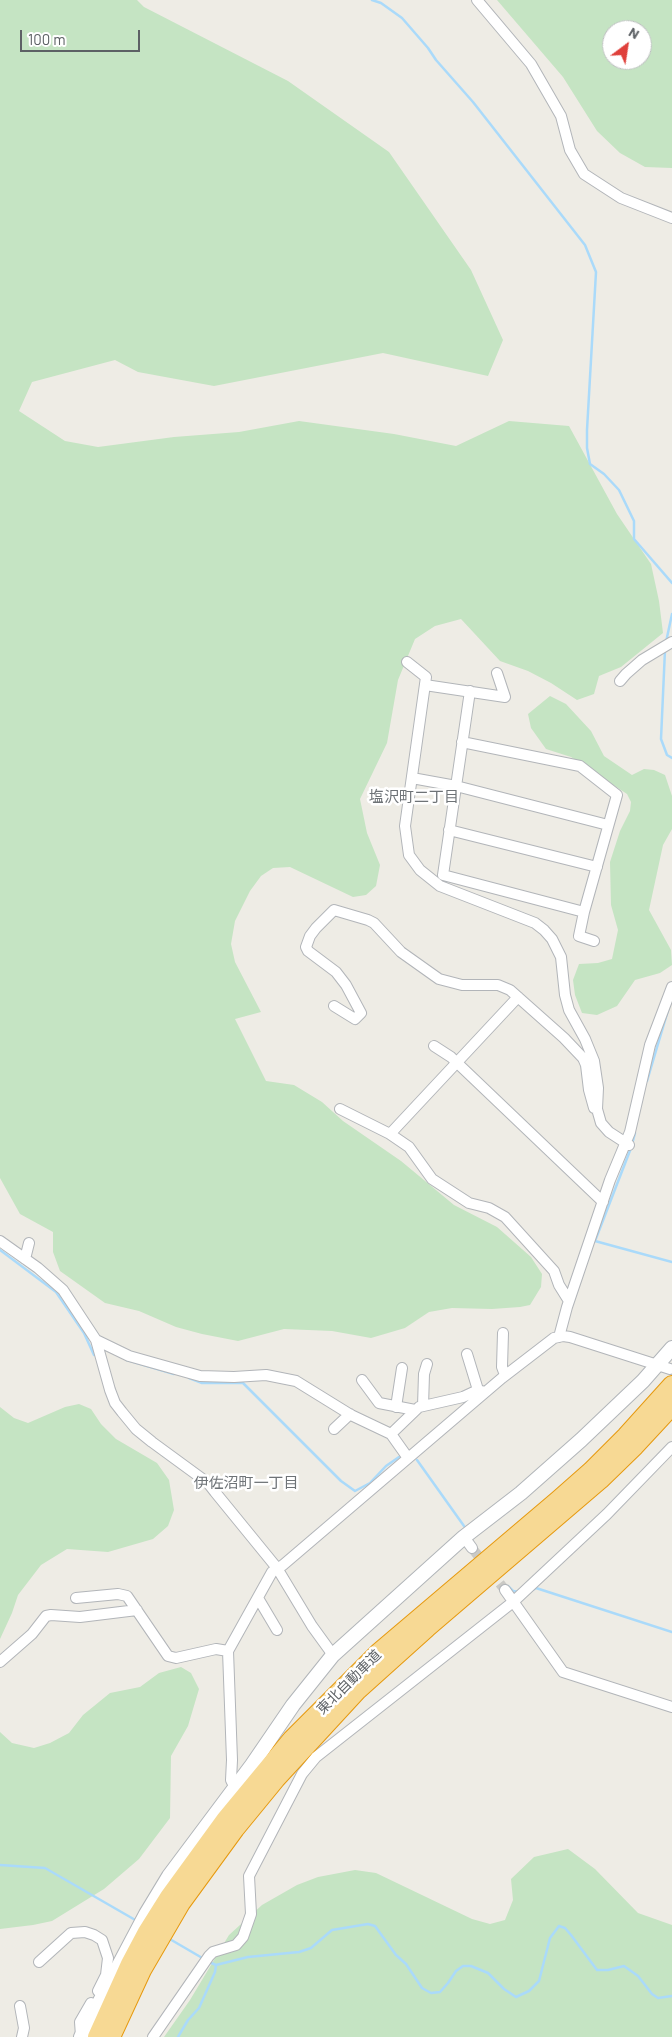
<!DOCTYPE html>
<html>
<head>
<meta charset="utf-8">
<style>
  body { margin:0 }
  #map { position:relative; width:672px; height:2037px; overflow:hidden; background:#eeece5; font-family:Barlow,sans-serif }
  canvas { display:block }
  .north { position:absolute; left:602px; top:20px; width:50px; height:50px; box-sizing:border-box; background:#fff; border:1px solid #bec0c1; border-radius:50%; rotate:31deg; font-size:14px; font-weight:700; line-height:20px; text-align:center; color:#5d6165 }
  .north::after { content:''; display:block; margin:auto; width:18px; height:22px; background:#df403b; clip-path:polygon(50% 0,100% 100%,50% 72%,0 100%) }
  .scale { position:absolute; left:20px; top:30px; width:120px; height:22px; box-sizing:border-box; border:2px solid #5d6165; border-top:0; padding-left:6px; font-size:15px; line-height:18px; white-space:nowrap; color:#5d6165; -webkit-text-stroke:4px #fff; paint-order:stroke }
</style>
</head>
<body>
<div id="map">
<canvas width="672" height="2037"></canvas>
<div class="north">N</div>
<div class="scale">100 m</div>
</div>
<script>
const context = document.querySelector('canvas').getContext('2d');
context.lineJoin = 'round';
function paint(path, color) {
  context.fillStyle = color;
  context.fill(path, 'evenodd');
}
function shape(rows) {
  const path = new Path2D();
  for (const r of rows) {
    path.moveTo(r[0], r[1]);
    for (let i = 2; i < r.length; i += 2) path.lineTo(r[i], r[i + 1]);
  }
  return path;
}
function trace(path, color, width, dash) {
  context.strokeStyle = color;
  context.lineWidth = width;
  context.lineCap = dash ? 'butt' : 'round';
  context.setLineDash(dash || []);
  context.stroke(path);
}
function drawText(font, color, halo, rows, align = 'center') {
  context.font = font + ' Barlow,"Noto Sans JP",sans-serif';
  context.lineWidth = 5;
  context.setLineDash([]);
  context.textBaseline = 'middle';
  context.strokeStyle = halo;
  context.fillStyle = color;
  for (const [text, x, y, turn = 0] of rows) {
    context.save();
    context.translate(x, y);
    context.rotate((+turn || 0) * Math.PI / 180);
    context.textAlign = isNaN(turn) ? turn : align;
    if (halo) context.strokeText(text, 0, 0);
    context.fillText(text, 0, 0);
    context.restore();
  }
}
const green = shape([
  [0,0,137,0,144,7,288,81,389,152,471,270,503,340,488,376,383,353,214,386,138,372,115,360,32,382,19,411,65,441,98,447,174,437,239,432,299,421,394,434,456,446,509,421,569,426,617,514,651,564,659,601,663,633,621,667,599,676,594,694,577,700,551,683,528,671,500,661,461,619,435,626,415,639,398,680,387,743,360,799,367,833,380,865,376,886,366,895,353,897,290,867,273,868,261,876,250,891,235,921,231,944,235,962,261,1012,235,1019,266,1081,294,1085,322,1102,343,1121,401,1161,454,1205,497,1227,531,1257,542,1274,541,1287,530,1305,520,1307,492,1309,452,1308,429,1312,405,1328,371,1338,332,1331,284,1329,238,1341,202,1334,176,1327,139,1311,105,1303,60,1271,53,1252,53,1232,20,1214,0,1178],
  [497,0,672,0,672,168,645,167,620,153,597,131,563,77],
  [612,30,642,30,642,60,612,60],
  [550,696,566,704,591,731,604,756,632,775,644,769,654,770,665,775,672,796,672,829,663,845,649,910,671,950,672,965,660,973,635,980,617,1006,597,1015,582,1013,575,995,573,980,579,964,598,963,612,959,618,930,611,905,610,862,620,831,630,811,631,802,627,794,571,757,546,749,531,728,528,714],
  [79,1404,91,1409,101,1424,116,1439,157,1463,169,1480,174,1510,168,1526,153,1539,108,1552,67,1549,41,1565,18,1595,12,1613,0,1639,0,1407,14,1418,28,1423,65,1407],
  [181,1667,191,1673,199,1689,188,1726,171,1756,170,1818,139,1859,104,1889,52,1921,33,1925,0,1929,0,1732,12,1743,34,1748,50,1743,69,1733,83,1715,110,1693,140,1687,159,1673],
  [568,1849,595,1869,638,1913,672,1925,672,2037,164,2037,190,2000,229,1935,262,1905,297,1885,318,1877,355,1870,376,1873,472,1919,490,1924,505,1920,513,1900,511,1879,534,1857]
]);
const stream = shape([
  [372,0,381,3,402,18,428,48,436,60,473,102,585,245,596,272,587,430,587,448,590,464,604,474,619,490,634,521,634,539,672,583],
  [666,642,672,614],
  [665,650,661,739,667,755,672,758],
  [647,1081,669,1007],
  [635,1133,631,1148,595,1241,672,1262],
  [0,1250,56,1292,84,1333,94,1355,96,1354],
  [127,1360,174,1374],
  [189,1378,202,1383,243,1383,341,1481,355,1491,370,1483,386,1466,399,1457],
  [417,1460,464,1526],
  [508,1586,513,1591,519,1592],
  [531,1591,536,1588,672,1632],
  [0,1865,45,1868,137,1921],
  [168,1938,204,1959],
  [209,1962,216,1965,248,1957,299,1952,311,1948,332,1930,368,1924,375,1926,396,1955,406,1964,422,1988,431,1993,440,1992,448,1983,456,1971,463,1966,471,1966,488,1973,504,1989,516,1997,529,1991,539,1981,550,1938,559,1926,565,1928,571,1935,597,1970,608,1970,624,1966,638,1976,652,1994,658,1998,672,1996],
  [178,2037,188,2020,199,2008,215,1972,216,1965]
]);
const streetTunnel = shape([
  [472,1548,505,1590]
]);
const street = shape([
  [477,0,531,64,561,116,570,150,584,174,621,198,672,218],
  [407,662,426,677,405,826,409,855,420,870,440,886,535,923,544,930,552,939,561,957,565,995,569,1010,585,1039,594,1061,598,1088,597,1109,601,1123,609,1132,629,1145],
  [620,681,626,674,642,660,672,642],
  [425,685,505,697,497,673],
  [470,691,443,875,584,912],
  [462,742,580,766,617,795,584,912,579,936,594,941],
  [412,778,456,786,608,825],
  [449,830,597,867],
  [334,1006,355,1019,361,1013,346,985,336,972,308,951,306,947,310,936,316,928,334,910,368,920,374,923,401,952,439,979,462,985,498,985,510,990,564,1038,583,1058,586,1065,589,1090,594,1108],
  [434,1046,451,1057,603,1202],
  [340,1109,390,1134,409,1147,432,1179,469,1203,489,1208,505,1217,554,1271,559,1285,569,1301],
  [390,1134,518,997],
  [0,1241,38,1268,63,1290,96,1340,110,1390,115,1403,122,1412,136,1429,152,1442,208,1483,215,1492,277,1568,312,1626,333,1655],
  [25,1259,29,1243],
  [503,1333,502,1367,505,1375],
  [559,1337,567,1307,610,1180,630,1132,650,1045,672,987],
  [96,1340,129,1356,200,1376,234,1377,266,1375,296,1381,351,1415,391,1434,408,1458],
  [467,1354,478,1390],
  [362,1380,379,1403,415,1410],
  [423,1406,424,1374,427,1364],
  [396,1407,402,1368],
  [334,1429,350,1414],
  [391,1434,419,1407,463,1397,478,1390,485,1392],
  [464,1537,472,1548],
  [505,1590,563,1672,672,1707],
  [76,1598,118,1594,127,1596,168,1656,176,1658,216,1649,228,1651],
  [258,1598,277,1630],
  [0,1662,32,1634,46,1616,51,1615,80,1617,137,1610],
  [235,1788,231,1780,232,1760,228,1651,272,1572,283,1565,502,1378,554,1338,563,1336,570,1337,670,1369],
  [39,1962,71,1933,85,1932,94,1935,102,1940,108,1958,106,1975,98,1991],
  [20,2006,24,2028,22,2037],
  [81,2036,80,2022,91,2003],
  [153,2037,209,1956,213,1952,236,1945,243,1937,251,1914,249,1876,302,1774,316,1757,513,1602,607,1514,672,1447]
]);
const secondary = shape([
  [81,2037,146,1914,169,1876,252,1765,293,1705,333,1655,464,1537,521,1493,581,1440,643,1381,672,1348]
]);
const highway = shape([
  [97,2037,130,1964,147,1932,169,1897,225,1820,292,1739,379,1652,558,1500,591,1471,626,1436,672,1385],
  [111,2037,142,1970,181,1903,235,1829,276,1779,358,1690,427,1628,600,1480,635,1446,672,1406]
]);
const streetNames = [
  ["東北自動車道",349,1682,-45]
];
const neighbourhoodNames = [
  ["塩沢町二丁目",414,797],
  ["伊佐沼町一丁目",246,1483]
];
paint(green, '#c5e4c3');
trace(stream, '#aadafa', 2.5);
trace(streetTunnel, '#cac9c5', 10, [10, 5]);
trace(street, '#b2b5b9', 12);
trace(secondary, '#b1b5b9', 16);
trace(highway, '#e6990e', 20);
trace(street, '#fff', 10);
trace(secondary, '#fff', 14);
trace(highway, '#f7d994', 18);
drawText('14px', '#5d6165', '#fff', streetNames);
drawText('15px', '#6e7377', '#fff', neighbourhoodNames);
</script>
</body>
</html>
